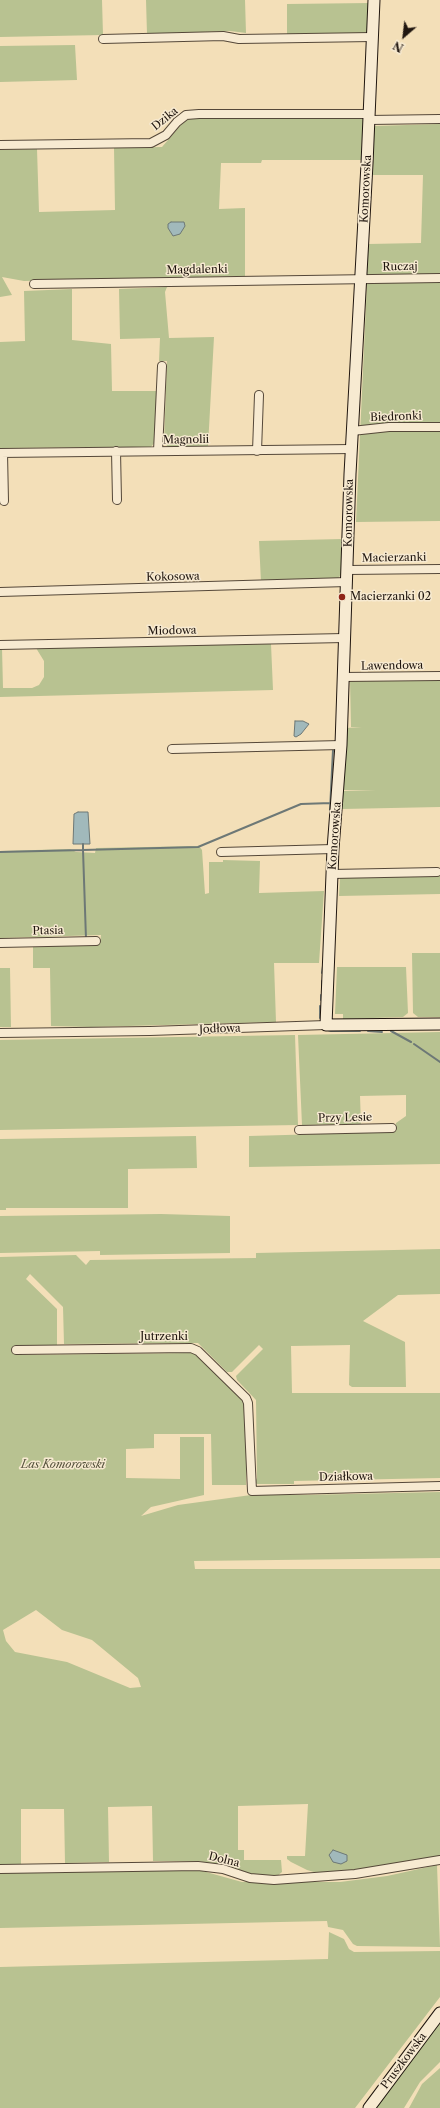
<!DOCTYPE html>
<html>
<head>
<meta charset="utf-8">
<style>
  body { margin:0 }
  #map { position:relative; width:440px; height:2108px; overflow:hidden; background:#f3dfb8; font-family:"Libre Caslon Text",serif }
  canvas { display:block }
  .north { position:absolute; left:384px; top:16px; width:40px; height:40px; -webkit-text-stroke:3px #f7ead1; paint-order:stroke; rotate:208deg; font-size:11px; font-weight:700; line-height:16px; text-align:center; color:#20160f }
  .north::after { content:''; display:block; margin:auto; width:14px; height:18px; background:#20160f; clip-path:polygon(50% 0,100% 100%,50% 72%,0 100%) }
</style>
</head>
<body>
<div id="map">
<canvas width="440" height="2108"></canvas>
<div class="north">N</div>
</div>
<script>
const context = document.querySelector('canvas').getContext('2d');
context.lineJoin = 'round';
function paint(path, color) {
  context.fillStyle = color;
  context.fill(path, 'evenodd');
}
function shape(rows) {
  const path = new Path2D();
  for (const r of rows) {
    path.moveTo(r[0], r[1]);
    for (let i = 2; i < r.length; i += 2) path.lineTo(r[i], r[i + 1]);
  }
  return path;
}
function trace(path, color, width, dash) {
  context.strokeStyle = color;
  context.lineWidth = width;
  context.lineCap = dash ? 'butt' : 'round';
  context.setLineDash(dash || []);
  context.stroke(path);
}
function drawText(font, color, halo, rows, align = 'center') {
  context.font = font + ' "Libre Caslon Text",serif';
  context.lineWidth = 3;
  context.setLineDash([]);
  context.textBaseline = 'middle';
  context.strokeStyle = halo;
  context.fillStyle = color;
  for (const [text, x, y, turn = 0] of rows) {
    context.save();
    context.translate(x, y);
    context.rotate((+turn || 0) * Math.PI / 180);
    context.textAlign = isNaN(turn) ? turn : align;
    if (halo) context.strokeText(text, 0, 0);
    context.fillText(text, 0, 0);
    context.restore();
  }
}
const green = shape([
  [0,0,102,0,103,35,0,37],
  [146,0,245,0,246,33,230,31,147,34],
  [370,3,369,33,287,34,287,4],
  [75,45,77,80,0,82,0,46],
  [215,117,363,118,361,160,262,160,261,163,221,163,219,209,245,208,245,276,24,281,2,277,12,295,0,297,0,150,37,149,39,212,115,210,114,148,162,147,186,119],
  [440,124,440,275,367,275,368,244,421,243,423,175,373,175,374,126],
  [440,282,440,521,356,522,367,283],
  [167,287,165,292,169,338,214,337,208,446,168,447,164,442,167,361,159,361,160,338,120,339,119,289],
  [72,289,72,340,111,344,112,391,157,391,155,442,151,447,0,448,0,342,25,341,24,291],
  [342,539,342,573,337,580,261,582,259,541],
  [271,644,273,690,0,697,0,648,2,648,3,688,32,688,39,685,44,677,44,661,36,648],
  [440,679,440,807,342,809,343,791,376,790,343,790,346,728,362,727,351,727,350,680],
  [199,846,202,850,205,894,209,893,209,862,223,862,223,860,260,861,259,893,324,891,319,963,274,963,276,1022,91,1027,51,1026,50,968,33,968,33,946,100,944,101,935,0,938,0,851,70,849,76,852,95,853,96,848],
  [440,876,440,894,339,896,340,878],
  [412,953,440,953,440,1017,418,1017,413,1013],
  [337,967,406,967,408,1013,403,1017,343,1019,343,1014,335,1014],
  [10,968,11,1027,0,1027,0,968],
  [440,1032,440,1164,249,1167,249,1136,395,1132,396,1123,406,1116,406,1095,360,1096,361,1124,302,1125,298,1035],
  [295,1035,298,1125,0,1130,0,1040],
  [196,1136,197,1168,128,1169,128,1208,6,1208,6,1210,0,1210,0,1139],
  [161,1214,230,1216,230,1253,100,1255,100,1251,0,1253,0,1216],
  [440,1249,440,1294,398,1295,363,1321,405,1342,406,1387,352,1387,349,1385,350,1345,291,1346,292,1393,440,1393,440,1478,294,1481,294,1484,257,1484,255,1482,257,1478,256,1400,237,1380,236,1376,263,1349,259,1345,232,1372,227,1372,198,1343,64,1344,63,1307,30,1274,26,1279,57,1309,57,1345,20,1346,22,1355,194,1353,246,1403,246,1485,212,1485,211,1434,154,1434,154,1448,126,1449,126,1478,180,1479,180,1437,204,1437,204,1495,151,1507,141,1516,178,1505,251,1495,304,1495,440,1492,440,1558,194,1561,195,1569,440,1569,440,1858,391,1866,321,1874,307,1870,291,1862,287,1859,287,1856,305,1856,308,1804,238,1806,238,1850,244,1850,244,1860,281,1860,282,1872,276,1877,253,1876,199,1861,153,1861,152,1806,108,1807,109,1862,65,1863,64,1809,21,1809,21,1864,0,1864,0,1257,76,1255,86,1265,90,1260,256,1258,256,1253],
  [36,1610,62,1630,92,1640,138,1678,141,1687,130,1688,67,1662,15,1652,6,1641,3,1630],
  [437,1865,440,1947,357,1946,353,1944,343,1930,328,1927,327,1921,0,1928,0,1873,199,1870,242,1882,340,1882,387,1876],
  [329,1932,344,1939,349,1949,354,1952,440,1951,440,1997,355,2108,0,2108,0,1967,328,1959],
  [440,2023,440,2062,420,2082,404,2108,372,2108,430,2031],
  [440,2068,440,2108,409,2108,422,2084]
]);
const water = shape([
  [171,222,184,222,185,226,180,234,173,236,168,228,168,224,171,222],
  [295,721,303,721,309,724,301,734,296,737,294,736,295,721],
  [78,812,88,812,90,844,73,844,74,814,78,812],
  [333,1850,347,1855,347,1861,341,1864,333,1862,329,1855,333,1850]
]);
const stream = shape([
  [330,810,333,750],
  [330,822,330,816],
  [83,844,83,850,198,847,301,804,331,803],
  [0,852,83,850,86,939],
  [322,973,323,966],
  [322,981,322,986],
  [321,1000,321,995],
  [320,1018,320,1006],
  [328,1030,331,1031,360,1031],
  [368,1031,382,1032],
  [391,1031,411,1042],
  [414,1044,440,1062]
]);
const street = shape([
  [103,39,223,36,239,39,372,37],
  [369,120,440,119],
  [0,145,151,143,166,135,177,122,186,115,199,114,369,114],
  [34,284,440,278],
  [352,431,389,427,440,427],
  [116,451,117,500],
  [158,451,162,366],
  [257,451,259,395],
  [0,453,352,449],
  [3,453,4,501],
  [347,570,440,569],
  [0,592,347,582],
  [0,645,344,638],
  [343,677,440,676],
  [172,749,341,745],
  [221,852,333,849],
  [332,874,437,872],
  [0,943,96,941],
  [0,1033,150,1031,326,1025],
  [299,1130,392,1128],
  [16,1350,191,1348,198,1351,246,1398,248,1403,252,1491,440,1486],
  [0,1869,198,1866,223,1869,250,1878,274,1880,355,1874,440,1860]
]);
const secondary = shape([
  [374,0,367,164,350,474,341,745,333,849,326,1025,440,1024],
  [369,2108,440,2013]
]);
const markers = [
  [342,597,4,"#8f2418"]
];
const streetNames = [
  ["Dzika",165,119,-39],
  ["Komorowska",366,189,-87],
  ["Ruczaj",400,267,-1],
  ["Magdalenki",197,270,-1],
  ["Biedronki",396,417,-2],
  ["Magnolii",186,440,-1],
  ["Komorowska",349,513,-89],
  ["Macierzanki",394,558,-1],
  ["Kokosowa",173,577,-1],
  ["Miodowa",172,631,-1],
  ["Lawendowa",392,666,-1],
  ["Komorowska",335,836,-86],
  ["Ptasia",48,931,-1],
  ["Jodłowa",220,1029,-2],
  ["Przy Lesie",345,1118,-1],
  ["Jutrzenki",164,1337],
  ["Działkowa",346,1477,-1],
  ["Dolna",224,1860,14],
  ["Pruszkowska",404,2061,-53]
];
const poiNames = [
  ["Macierzanki 02",350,597]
];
const parkNames = [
  ["Las Komorowski",63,1465]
];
paint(green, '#b8c291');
paint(water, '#a1b9bb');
trace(water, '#6d7876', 1);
trace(stream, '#6d7876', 2);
trace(street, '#554839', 10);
trace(secondary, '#20160f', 13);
trace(street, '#f7ead1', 8);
trace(secondary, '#f7ead1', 11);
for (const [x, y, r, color] of markers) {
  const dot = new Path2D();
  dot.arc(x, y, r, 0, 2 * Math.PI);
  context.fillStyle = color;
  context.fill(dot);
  trace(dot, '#f7ead1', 1.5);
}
drawText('11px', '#20160f', '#f7ead1', streetNames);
drawText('11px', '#20160f', '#f7ead1', poiNames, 'left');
drawText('italic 11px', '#55523c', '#f7ead1', parkNames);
</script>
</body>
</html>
